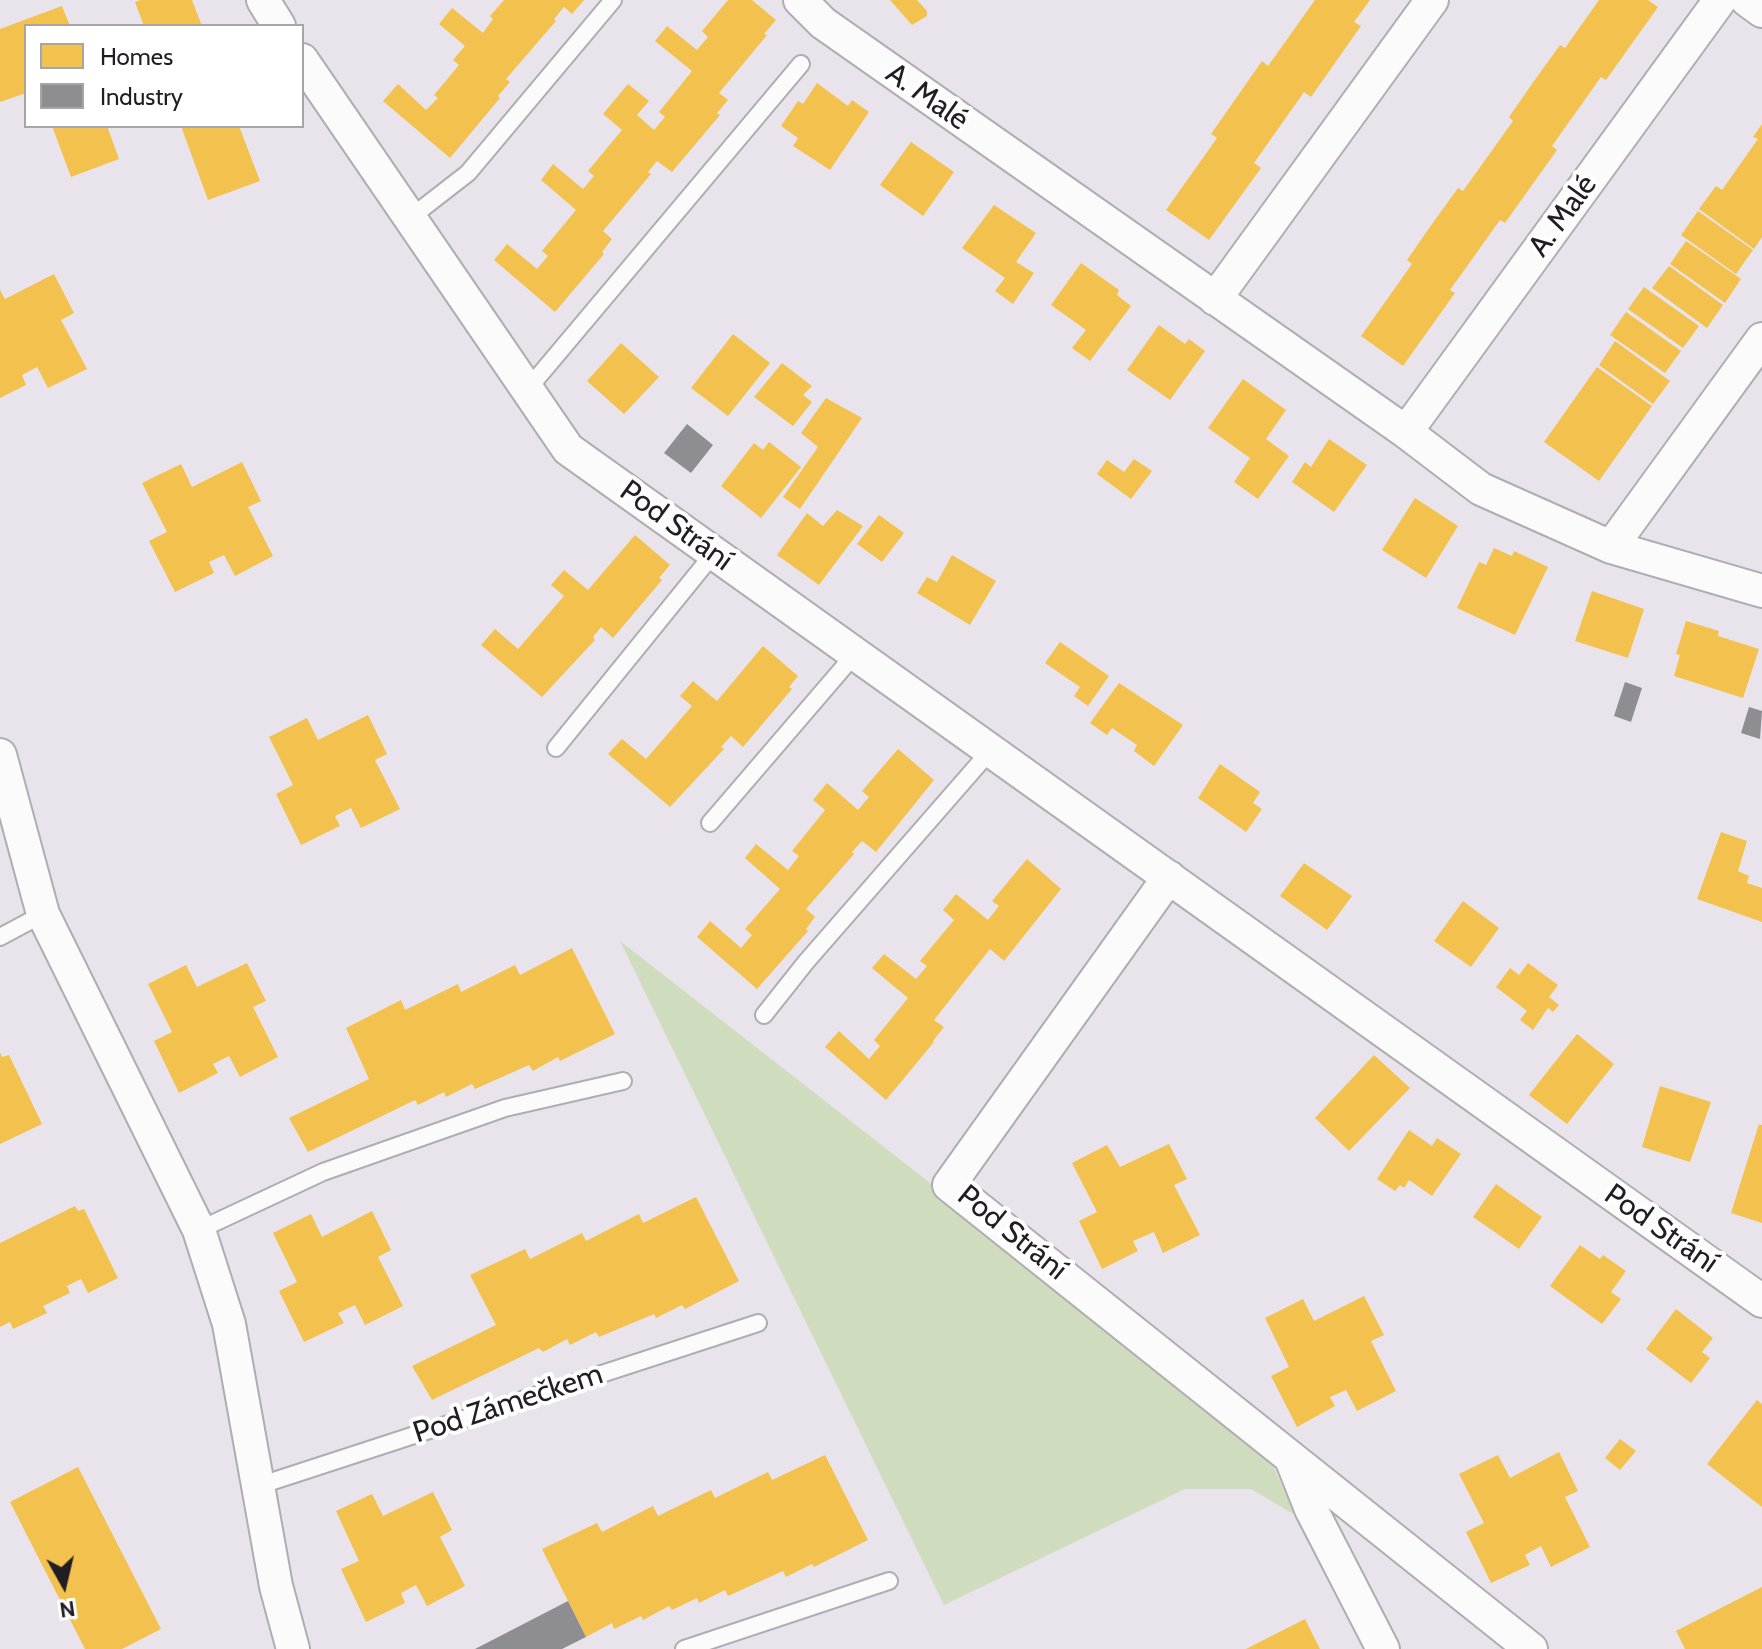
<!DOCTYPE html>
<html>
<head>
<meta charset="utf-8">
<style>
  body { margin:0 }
  #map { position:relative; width:1762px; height:1649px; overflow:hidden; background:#e9e4ec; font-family:Cabin,sans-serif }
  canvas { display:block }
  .legend { position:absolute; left:24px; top:24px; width:280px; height:104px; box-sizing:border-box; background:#fff; border:2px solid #a6a5a7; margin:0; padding:10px 14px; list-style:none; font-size:24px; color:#211e23 }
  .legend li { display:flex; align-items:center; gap:16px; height:40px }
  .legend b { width:40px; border:2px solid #a6a5a7 }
  .north { position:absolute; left:24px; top:1545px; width:80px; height:80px; -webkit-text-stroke:6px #fff; paint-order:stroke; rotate:172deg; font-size:22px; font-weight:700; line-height:32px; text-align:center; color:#211e23 }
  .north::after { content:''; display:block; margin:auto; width:28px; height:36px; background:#211e23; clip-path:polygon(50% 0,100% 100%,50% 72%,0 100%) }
</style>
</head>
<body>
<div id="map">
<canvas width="1762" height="1649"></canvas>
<ul class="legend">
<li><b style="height:22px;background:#f2c14e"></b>Homes</li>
<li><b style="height:22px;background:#8d8d92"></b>Industry</li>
</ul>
<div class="north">N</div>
</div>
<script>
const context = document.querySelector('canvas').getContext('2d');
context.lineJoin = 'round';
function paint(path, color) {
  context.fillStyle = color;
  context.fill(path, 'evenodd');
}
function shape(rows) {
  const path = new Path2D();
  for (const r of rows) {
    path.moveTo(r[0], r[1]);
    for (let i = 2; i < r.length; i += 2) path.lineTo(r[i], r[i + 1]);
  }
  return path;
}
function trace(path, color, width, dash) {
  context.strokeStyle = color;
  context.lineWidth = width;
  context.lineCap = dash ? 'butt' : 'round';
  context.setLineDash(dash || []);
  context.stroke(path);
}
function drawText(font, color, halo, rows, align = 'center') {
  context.font = font + ' Cabin,sans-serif';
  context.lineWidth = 8;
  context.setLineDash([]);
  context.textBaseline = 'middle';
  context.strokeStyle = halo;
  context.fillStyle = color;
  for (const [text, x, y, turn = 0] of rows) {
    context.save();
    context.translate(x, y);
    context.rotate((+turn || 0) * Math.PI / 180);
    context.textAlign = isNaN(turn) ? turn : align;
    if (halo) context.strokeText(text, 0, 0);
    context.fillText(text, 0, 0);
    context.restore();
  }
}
const green = shape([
  [620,941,925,1179,1268,1454,1295,1515,1251,1489,1185,1489,944,1605]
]);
const homes = shape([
  [141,0,192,0,202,26,144,26,135,2],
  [504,0,584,0,572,14,564,7,554,19,556,21,506,79,510,82,498,96,500,98,450,158,383,101,398,84,426,110,438,98,434,95,459,65,453,60,465,46,439,24,452,8,483,33,493,19,490,16],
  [728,0,752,0,776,20,764,34,767,35,719,93,728,100,717,113,720,115,672,172,657,161,648,172,651,174,603,231,612,239,602,252,604,254,555,312,494,260,507,244,537,269,548,256,542,251,576,210,541,180,553,164,583,189,594,176,588,171,622,130,603,114,628,84,649,101,637,115,654,130,665,117,659,112,692,71,655,41,667,26,697,50,708,37,702,31],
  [890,0,917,0,927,11,927,16,912,25],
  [1315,0,1370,0,1354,22,1361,26,1311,97,1304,92,1254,163,1261,168,1209,240,1166,210,1217,138,1211,134,1262,61,1268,66],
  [1599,0,1648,0,1658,7,1606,80,1601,77,1552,146,1557,150,1505,223,1500,220,1450,290,1455,293,1403,366,1361,336,1412,264,1407,260,1432,224,1458,188,1463,191,1513,121,1509,117,1534,81,1560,45,1565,48],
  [62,6,70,26,26,26,26,93,0,102,0,29],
  [817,83,848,106,852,100,869,112,830,170,793,146,798,138,781,126,798,101,803,104],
  [1762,124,1762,237,1754,249,1699,209,1716,186,1722,190,1758,139,1753,137],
  [52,126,107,126,119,159,71,177],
  [181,126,239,126,260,181,208,200],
  [911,142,954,172,923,216,880,185],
  [994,205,1036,233,1016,262,1034,273,1013,304,995,291,1005,278,962,248],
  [1698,211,1753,250,1736,274,1681,235],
  [1686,241,1741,279,1725,303,1670,264],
  [1081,263,1119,290,1117,295,1131,306,1090,361,1072,348,1086,330,1051,305],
  [1669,266,1723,305,1707,328,1652,288],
  [54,274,74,313,61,320,87,369,48,388,37,367,22,375,26,385,0,398,0,290,5,299],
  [1644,287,1699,326,1683,348,1628,309],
  [1626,312,1681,351,1665,373,1610,335],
  [1159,325,1185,344,1189,339,1205,351,1170,400,1127,370],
  [733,334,770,363,728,416,691,388],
  [1615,341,1670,381,1653,404,1599,365],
  [621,343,659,377,624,414,587,381],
  [782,363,812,386,803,395,812,402,793,426,754,397],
  [1597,367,1652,406,1599,481,1544,442],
  [1243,379,1286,410,1266,439,1289,456,1258,499,1234,482,1250,458,1208,428],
  [826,398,862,418,800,509,783,497,818,447,801,433],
  [1329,439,1367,465,1334,512,1292,482,1305,462,1311,467],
  [769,442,801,467,761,518,721,486,754,443,763,450],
  [1134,459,1152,471,1131,499,1097,474,1107,460,1124,472],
  [242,462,261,501,248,507,273,556,235,576,224,555,209,562,214,573,175,592,149,541,167,532,142,483,181,464,192,487],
  [1415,498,1458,526,1426,578,1382,550],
  [837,510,863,526,819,585,777,555,807,513,823,526],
  [879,515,904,533,882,562,857,544],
  [635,535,670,565,659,578,662,580,613,638,601,627,593,637,595,640,542,697,481,645,495,629,518,649,564,596,551,585,564,570,588,590],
  [1494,548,1512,556,1514,551,1548,567,1515,635,1457,608,1479,562,1486,565],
  [952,555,996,581,970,625,917,593,927,577,937,582],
  [1592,591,1644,609,1628,658,1575,641],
  [1686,621,1719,631,1718,636,1759,649,1743,698,1674,676,1680,655,1676,654],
  [1060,642,1109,676,1088,706,1074,696,1080,687,1045,663],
  [763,646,798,676,789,687,792,689,743,747,731,736,721,747,724,749,670,807,608,754,622,739,646,759,692,706,680,696,693,681,717,701],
  [1119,683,1183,725,1154,766,1134,751,1137,745,1112,728,1107,735,1090,723],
  [368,715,387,754,375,760,400,809,361,828,351,808,335,816,340,826,301,845,276,794,293,785,269,737,307,718,318,740],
  [898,749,934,780,876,852,862,841,852,852,854,854,806,909,815,917,806,929,808,931,757,989,697,937,710,921,741,948,752,935,745,929,780,889,745,858,756,844,788,870,799,856,792,851,825,810,813,800,827,783,858,810,869,797,862,791],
  [1220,764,1260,792,1253,803,1262,809,1246,832,1198,798],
  [1721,832,1747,841,1738,871,1749,876,1747,883,1762,888,1762,922,1697,899],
  [1027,859,1061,889,1004,961,990,949,934,1020,944,1027,933,1041,934,1042,886,1100,825,1047,839,1031,869,1059,880,1046,874,1040,908,998,872,968,884,954,916,979,927,966,920,961,954,920,943,910,956,894,988,920,999,906,992,901],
  [1304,863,1352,896,1327,930,1280,896],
  [1463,901,1499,928,1471,967,1434,941],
  [572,948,615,1034,560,1061,558,1057,533,1071,529,1065,475,1089,472,1084,446,1097,444,1092,418,1105,415,1100,308,1152,289,1118,369,1079,346,1028,401,1000,405,1010,458,984,461,992,515,965,520,975],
  [247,963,266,1001,253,1007,278,1057,240,1077,229,1056,213,1064,218,1073,179,1093,154,1041,172,1032,148,984,186,965,197,987],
  [1528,963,1558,985,1549,997,1559,1005,1553,1012,1548,1008,1533,1030,1520,1020,1527,1011,1496,987,1510,968,1519,975],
  [1577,1034,1614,1064,1567,1124,1529,1095],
  [0,1052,2,1057,9,1055,42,1124,0,1144],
  [1374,1055,1410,1088,1349,1151,1315,1118],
  [1660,1086,1711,1102,1690,1162,1642,1147],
  [1759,1124,1762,1125,1762,1223,1731,1213],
  [1409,1130,1432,1146,1437,1138,1461,1154,1432,1196,1409,1180,1404,1188,1400,1185,1395,1191,1377,1179],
  [1169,1144,1187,1179,1174,1185,1200,1235,1163,1253,1154,1232,1133,1241,1138,1251,1102,1269,1079,1221,1097,1212,1072,1163,1107,1145,1120,1167],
  [1496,1184,1542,1217,1519,1249,1473,1217],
  [696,1197,739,1281,685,1309,682,1305,656,1318,654,1314,599,1337,596,1332,570,1345,567,1339,543,1352,539,1348,432,1400,412,1366,496,1325,470,1275,525,1249,530,1259,582,1233,586,1241,639,1214,643,1223],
  [75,1206,78,1211,84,1209,118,1278,88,1293,81,1279,67,1286,70,1293,43,1306,47,1313,13,1329,10,1322,0,1327,0,1243],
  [372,1211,391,1250,378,1257,403,1306,365,1325,355,1305,338,1313,344,1323,304,1342,279,1291,297,1282,273,1233,311,1214,322,1237],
  [1580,1245,1600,1259,1603,1255,1626,1271,1611,1292,1621,1299,1602,1324,1550,1286],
  [1364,1296,1384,1335,1371,1341,1396,1391,1357,1411,1346,1390,1330,1397,1335,1406,1297,1427,1271,1376,1289,1367,1265,1318,1303,1299,1314,1321],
  [1676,1309,1713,1338,1702,1352,1710,1358,1691,1383,1646,1349],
  [1757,1400,1762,1404,1762,1507,1707,1464],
  [1620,1439,1636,1451,1620,1470,1605,1458],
  [1559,1452,1578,1491,1565,1497,1590,1547,1551,1567,1541,1546,1525,1555,1530,1565,1491,1583,1466,1532,1484,1523,1459,1474,1498,1455,1510,1478],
  [825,1455,868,1540,814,1567,812,1564,786,1577,783,1571,728,1596,725,1590,699,1603,697,1598,672,1610,669,1606,643,1620,641,1616,614,1629,612,1623,586,1637,542,1549,597,1523,602,1532,653,1506,658,1516,711,1490,715,1498,768,1472,772,1480],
  [78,1467,161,1629,122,1649,85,1649,10,1502],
  [433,1492,452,1530,440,1537,465,1586,427,1606,416,1585,401,1593,405,1603,366,1622,341,1569,359,1561,336,1511,372,1494,383,1516],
  [1762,1587,1762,1649,1685,1649,1676,1631],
  [1305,1619,1320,1649,1246,1649]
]);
const industry = shape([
  [687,424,713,445,691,473,664,453],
  [1625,682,1642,688,1631,722,1614,716],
  [1749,707,1762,711,1760,739,1741,733],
  [568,1601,586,1637,562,1649,475,1649]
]);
const service = shape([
  [410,218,468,173,613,0],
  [527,390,801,64],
  [556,748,714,553],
  [710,823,855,654],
  [0,937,43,914],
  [764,1015,806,962,990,751],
  [199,1230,323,1172,505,1108,623,1081],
  [258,1486,758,1323],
  [684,1649,889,1581]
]);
const minor = shape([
  [263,0,279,26],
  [800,0,823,23,1406,432,1481,489,1611,547,1762,591],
  [1747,0,1762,11],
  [302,60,568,449,1762,1301],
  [1215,299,1432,0],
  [1406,432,1720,0],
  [1611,547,1762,339],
  [0,755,43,914,199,1230,229,1324,276,1586,293,1649],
  [1169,877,949,1185,1531,1649],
  [1292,1461,1311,1509,1383,1649]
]);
const streetNames = [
  ["A. Malé",927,97,35],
  ["A. Malé",1563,216,-54],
  ["Pod Strání",676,526,36],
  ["Pod Strání",1661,1229,35],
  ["Pod Strání",1012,1233,39],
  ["Pod Zámečkem",508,1404,-18]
];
paint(green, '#cfdcbd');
paint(homes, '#f2c14e');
paint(industry, '#8d8d92');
trace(service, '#b0acb2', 20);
trace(minor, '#b0acb2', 36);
trace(service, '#fcfbfc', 16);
trace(minor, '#fcfbfc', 32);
drawText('30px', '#211e23', '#fff', streetNames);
</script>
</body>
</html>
